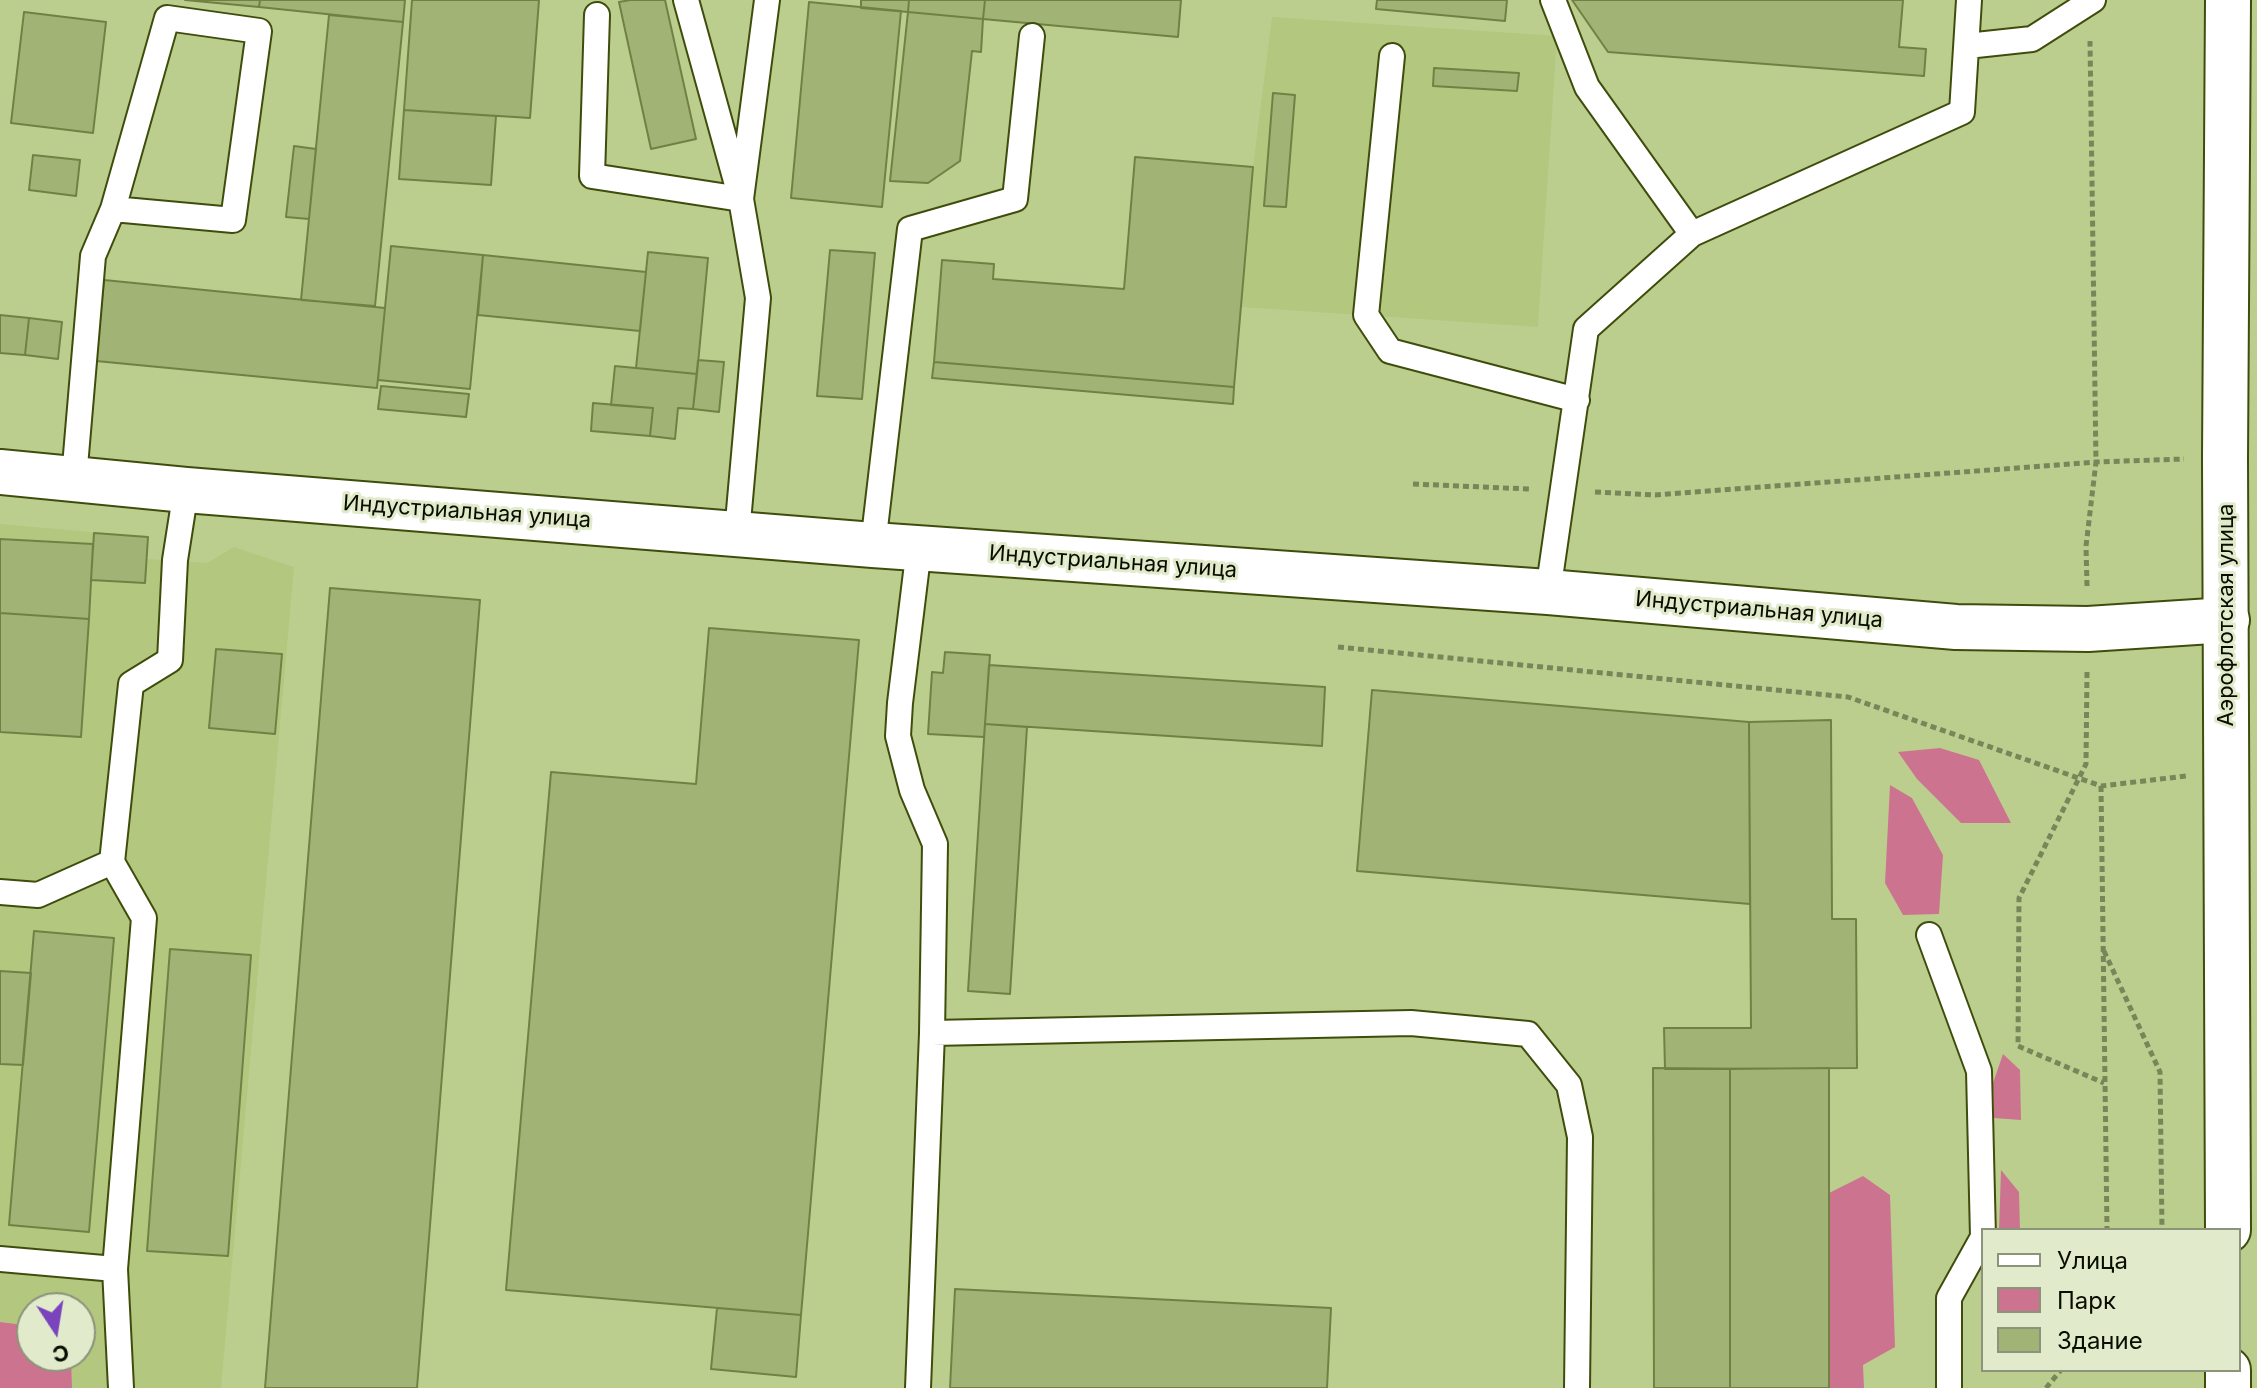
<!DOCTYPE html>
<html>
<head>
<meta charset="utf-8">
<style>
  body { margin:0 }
  #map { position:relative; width:2257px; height:1388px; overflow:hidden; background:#bcce8e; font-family:Inter,sans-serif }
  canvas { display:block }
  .legend { position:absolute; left:1981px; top:1228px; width:260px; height:144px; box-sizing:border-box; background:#e1ebcb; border:2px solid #8b937a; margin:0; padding:10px 14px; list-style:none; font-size:24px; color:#090e00 }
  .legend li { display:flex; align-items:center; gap:16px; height:40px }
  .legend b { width:40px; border:2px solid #8b937a }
  .north { position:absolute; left:16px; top:1292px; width:80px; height:80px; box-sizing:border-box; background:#e1ebcb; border:2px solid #8b937a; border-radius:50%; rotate:168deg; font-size:22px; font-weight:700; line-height:32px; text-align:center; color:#090e00 }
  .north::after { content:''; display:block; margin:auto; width:28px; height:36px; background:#7a45bc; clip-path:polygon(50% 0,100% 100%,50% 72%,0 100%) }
</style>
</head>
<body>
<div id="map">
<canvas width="2257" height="1388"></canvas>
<ul class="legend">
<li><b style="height:10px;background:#fff"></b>Улица</li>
<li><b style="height:22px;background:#cc748f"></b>Парк</li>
<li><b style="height:22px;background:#a2b475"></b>Здание</li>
</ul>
<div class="north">С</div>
</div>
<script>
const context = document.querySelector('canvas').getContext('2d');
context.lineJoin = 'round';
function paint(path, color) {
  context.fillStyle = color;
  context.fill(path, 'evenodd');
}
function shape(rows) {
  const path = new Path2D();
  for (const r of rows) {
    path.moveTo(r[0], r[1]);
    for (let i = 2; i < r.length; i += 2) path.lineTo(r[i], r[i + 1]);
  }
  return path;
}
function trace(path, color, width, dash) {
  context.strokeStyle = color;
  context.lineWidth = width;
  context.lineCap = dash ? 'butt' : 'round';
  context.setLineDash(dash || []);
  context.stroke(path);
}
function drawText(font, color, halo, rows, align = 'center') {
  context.font = font + ' Inter,sans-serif';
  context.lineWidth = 6;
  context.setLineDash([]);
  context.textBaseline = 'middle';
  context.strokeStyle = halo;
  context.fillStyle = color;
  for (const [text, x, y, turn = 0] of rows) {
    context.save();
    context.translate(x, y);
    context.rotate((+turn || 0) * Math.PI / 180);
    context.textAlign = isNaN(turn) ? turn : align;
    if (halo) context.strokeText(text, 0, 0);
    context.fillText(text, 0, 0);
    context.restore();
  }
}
const built = shape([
  [1272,17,1557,36,1538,327,1241,307,1253,167],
  [0,524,148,537,147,559,207,563,234,547,294,567,221,1388,72,1388,71,1356,80,1356,80,1308,32,1308,32,1326,0,1322]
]);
const green = shape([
  [1940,748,1979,760,2011,823,1961,823,1917,779,1898,752],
  [1890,785,1912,798,1943,855,1939,914,1903,915,1885,883],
  [2003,1054,2020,1070,2021,1120,1994,1118,1993,1083],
  [2001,1170,2019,1192,2020,1230,1999,1230],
  [1863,1176,1890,1195,1895,1347,1863,1365,1864,1388,1829,1388,1829,1193],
  [0,1322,32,1326,32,1356,71,1356,72,1388,0,1388]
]);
const building = shape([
  [185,0,260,0,259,7,185,0],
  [260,0,405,0,403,22,259,7,260,0],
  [412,0,539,0,530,118,404,110,412,0],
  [630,0,665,0,696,139,651,149,619,2,630,0],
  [861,0,909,0,908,12,861,8,861,0],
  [909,0,985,0,983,19,908,12,909,0],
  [985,0,1181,0,1178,37,983,19,985,0],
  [1377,0,1507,0,1505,21,1376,9,1377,0],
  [1572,0,1903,0,1899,47,1926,49,1924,76,1608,52,1572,0],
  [809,2,901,11,882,207,791,198,809,2],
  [24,12,106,22,93,133,11,123,24,12],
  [908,12,983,19,981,52,972,51,960,161,928,183,890,181,908,12],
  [329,15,403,22,375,306,301,300,329,15],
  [1434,68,1519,73,1517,91,1433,86,1434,68],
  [1273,93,1295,95,1286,207,1264,206,1273,93],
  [404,110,496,116,491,185,399,179,404,110],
  [294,146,316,149,309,219,286,217,294,146],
  [33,155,80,160,76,196,29,190,33,155],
  [1135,157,1253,167,1234,387,934,362,942,260,994,264,993,279,1124,289,1135,157],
  [391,246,483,255,470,389,378,380,391,246],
  [830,250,875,253,862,399,817,396,830,250],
  [648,252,708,258,697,374,636,368,648,252],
  [483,255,646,272,640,331,478,315,483,255],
  [104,280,385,308,377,388,96,361,104,280],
  [0,315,29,318,25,355,0,353,0,315],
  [29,318,62,322,58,359,25,355,29,318],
  [698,360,724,362,719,412,693,409,698,360],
  [934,362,1234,387,1233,404,932,378,934,362],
  [615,366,697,374,693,409,678,408,675,439,650,436,653,408,611,405,615,366],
  [381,386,469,394,466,417,378,409,381,386],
  [593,403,653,408,650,436,591,431,593,403],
  [94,533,148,537,145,583,91,580,94,533],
  [0,539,93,544,89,619,0,613,0,539],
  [330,588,480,600,417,1388,265,1388,330,588],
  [0,613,89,619,81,737,0,732,0,613],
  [709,628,859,640,801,1315,506,1290,551,772,696,784,709,628],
  [216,649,282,654,275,734,209,728,216,649],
  [945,652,990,655,984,737,928,734,932,672,943,673,945,652],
  [989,665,1325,687,1322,746,985,724,989,665],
  [1372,690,1749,722,1750,904,1357,871,1372,690],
  [1831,720,1832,919,1856,919,1857,1068,1665,1069,1664,1028,1751,1028,1749,722,1831,720],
  [985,724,1027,727,1010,994,968,991,985,724],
  [34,931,114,938,89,1232,9,1225,34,931],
  [170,949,251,955,228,1256,147,1251,170,949],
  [0,971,31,973,23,1065,0,1064,0,971],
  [1653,1068,1730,1069,1730,1388,1654,1388,1653,1068],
  [1829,1068,1829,1388,1730,1388,1730,1069,1829,1068],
  [955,1289,1331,1308,1327,1388,950,1388,955,1289],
  [717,1308,801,1315,796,1377,711,1369,717,1308]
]);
const path = shape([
  [1413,484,1529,489],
  [1595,492,1655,495,2096,462,2184,459],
  [2087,586,2086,546,2096,462,2090,41],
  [1338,647,1848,697,2101,786,2186,776],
  [2087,672,2086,764,2019,898,2018,1046,2104,1083],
  [2101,786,2107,1230],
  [2104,951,2160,1072,2162,1230],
  [2046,1388,2061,1370]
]);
const service = shape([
  [686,0,741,199,758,298,737,533],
  [1553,0,1587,87,1692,234],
  [597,15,592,176,741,199,767,0],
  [1967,46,2032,39,2093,0],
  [1392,56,1366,315,1390,351,1577,400],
  [74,478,93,256,113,209,167,18,259,31,233,220,113,209],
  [873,545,910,229,1015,199,1032,36],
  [1548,592,1586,329,1692,234,1962,112,1969,0],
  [0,892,38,895,112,862],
  [1929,935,1979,1071,1983,1237,1949,1298,1949,1388],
  [932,1033,1411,1023,1528,1034,1569,1085,1580,1137,1577,1388],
  [0,1259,115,1269],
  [121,1388,115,1269,144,918,112,862,131,684,170,660,175,560,186,490],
  [918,1388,932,1033,935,844,912,790,898,736,900,703,919,548]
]);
const secondary = shape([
  [0,472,186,490,873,545,1548,592,1956,627,2088,629,2227,620]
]);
const primary = shape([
  [2228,1230,2225,458,2228,0],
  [2228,1370,2228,1388]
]);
const streetNames = [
  ["Индустриальная улица",467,512,4],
  ["Индустриальная улица",1113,562,4],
  ["Индустриальная улица",1759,610,5],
  ["Аэрофлотская улица",2226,615,-90]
];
paint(built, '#b3c77f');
paint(green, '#cc748f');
paint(building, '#a2b475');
trace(building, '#718144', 2);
trace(service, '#3f4d0c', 28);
trace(secondary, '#3f4d0c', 48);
trace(primary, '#3f4d0c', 48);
trace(path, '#798659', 5, [6, 4]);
trace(service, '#fff', 24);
trace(secondary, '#fff', 44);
trace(primary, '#fff', 44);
drawText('22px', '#090e00', '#e1ebcb', streetNames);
</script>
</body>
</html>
